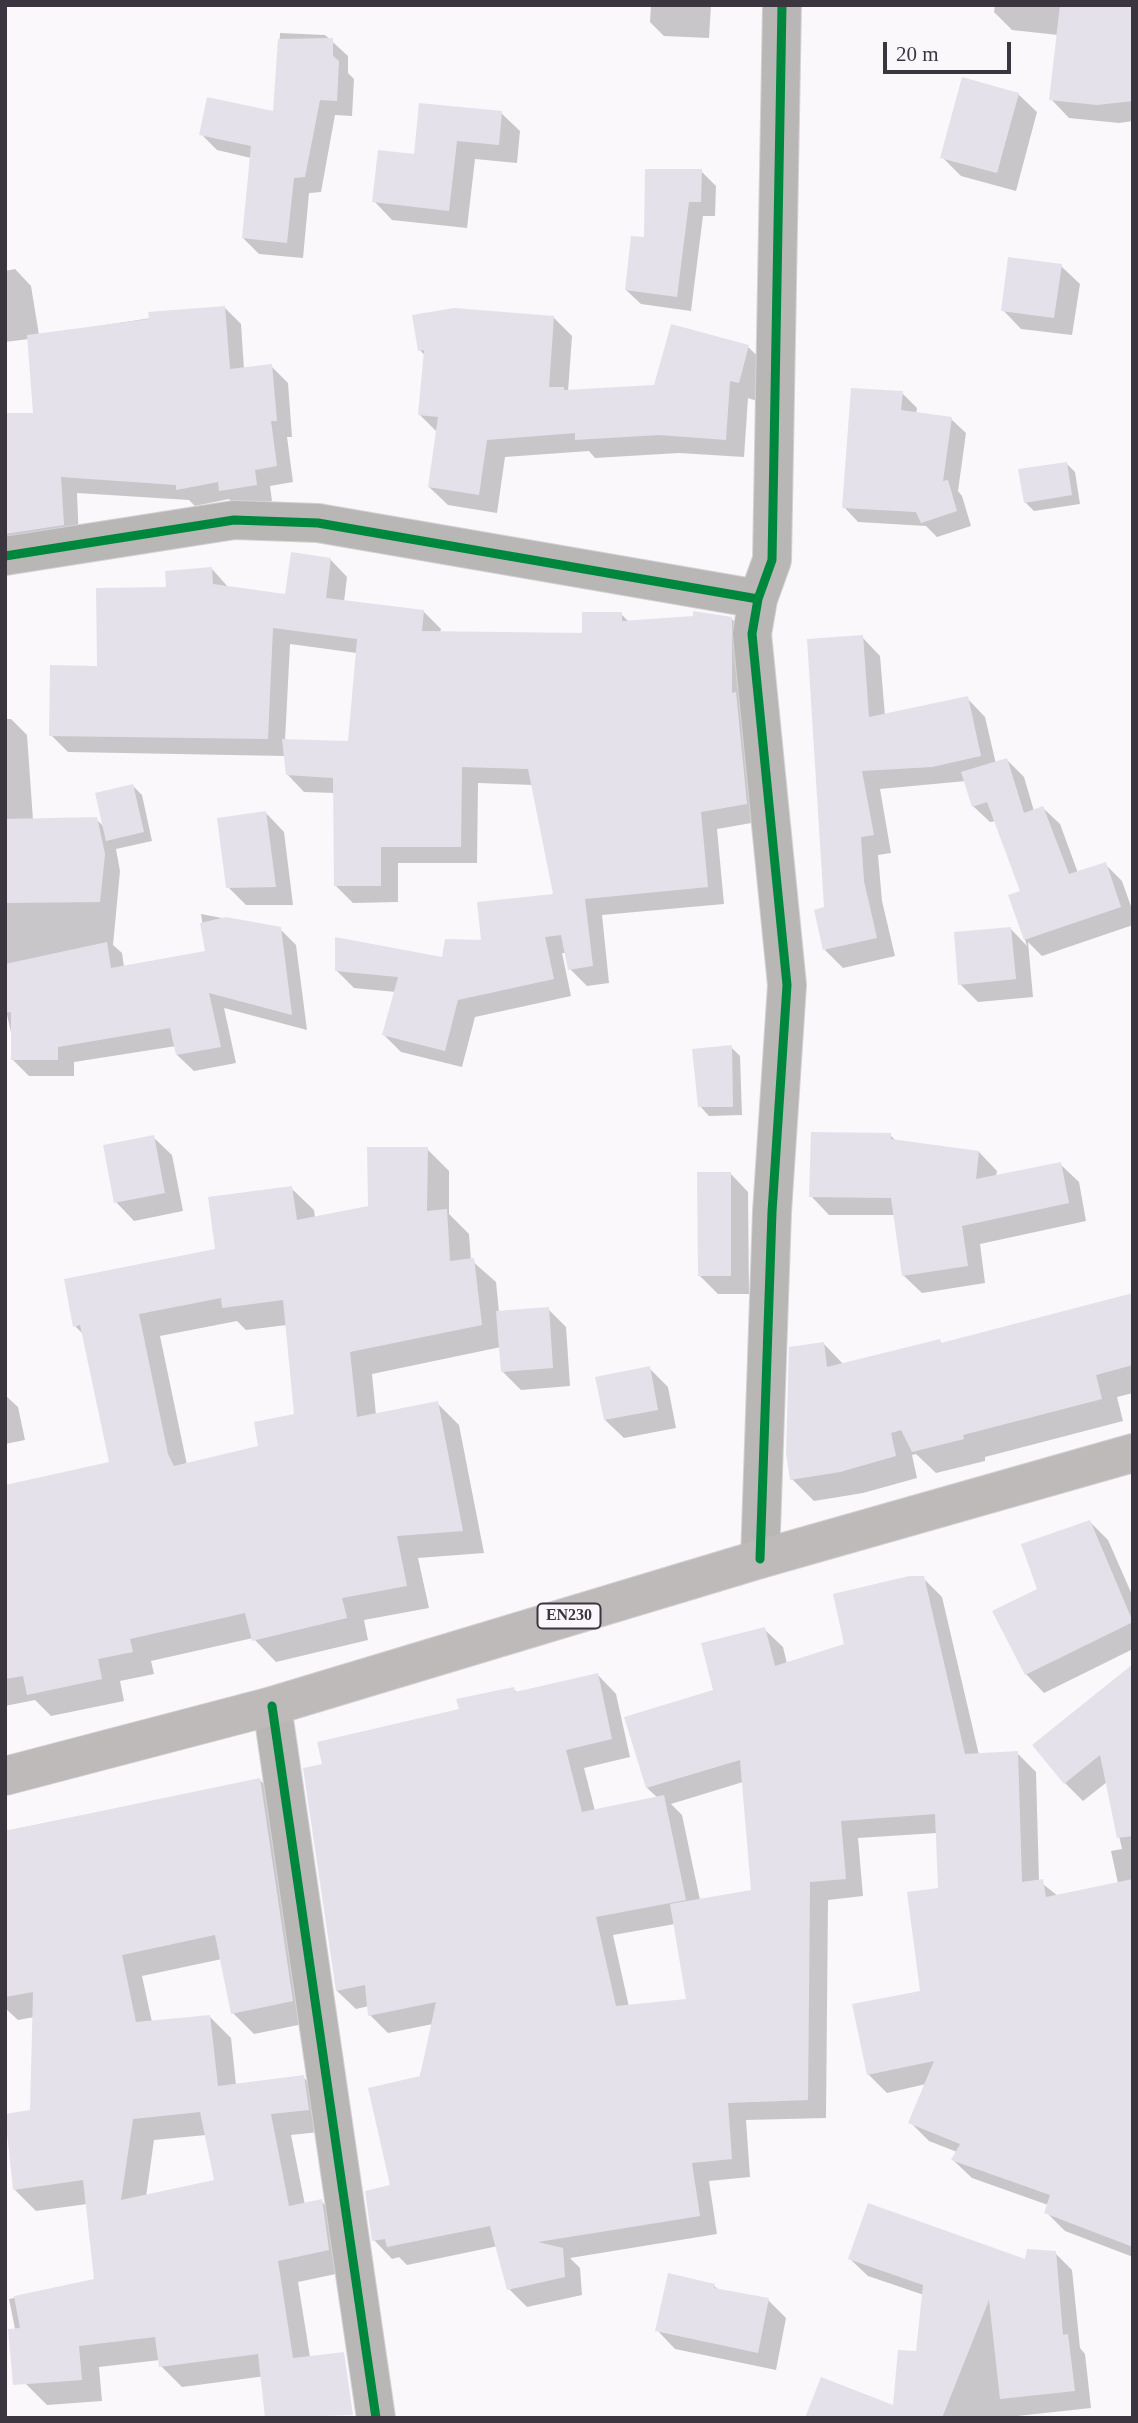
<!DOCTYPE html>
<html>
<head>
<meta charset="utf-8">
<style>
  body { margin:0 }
  #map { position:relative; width:1138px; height:2423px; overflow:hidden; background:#faf8fb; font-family:"Times New Roman",serif }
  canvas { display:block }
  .frame { position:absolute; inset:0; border:7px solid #3b353f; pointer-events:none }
  .scale { position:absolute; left:883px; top:42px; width:128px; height:32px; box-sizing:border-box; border:4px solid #3b353f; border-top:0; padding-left:9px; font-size:21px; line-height:24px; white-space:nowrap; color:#3b353f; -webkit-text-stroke:5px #faf7fc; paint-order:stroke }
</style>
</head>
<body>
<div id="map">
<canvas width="1138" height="2423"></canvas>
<div class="frame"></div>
<div class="scale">20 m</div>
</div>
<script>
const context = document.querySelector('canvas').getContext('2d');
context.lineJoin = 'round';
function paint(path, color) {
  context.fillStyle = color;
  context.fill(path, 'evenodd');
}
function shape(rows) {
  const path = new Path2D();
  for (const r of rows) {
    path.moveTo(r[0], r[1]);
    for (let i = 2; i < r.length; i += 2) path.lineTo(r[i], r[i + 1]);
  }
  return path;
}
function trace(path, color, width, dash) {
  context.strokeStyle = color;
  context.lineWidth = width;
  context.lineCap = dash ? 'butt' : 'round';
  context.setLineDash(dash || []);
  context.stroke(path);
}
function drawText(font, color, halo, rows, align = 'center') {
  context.font = font + ' "Times New Roman",serif';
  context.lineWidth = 7;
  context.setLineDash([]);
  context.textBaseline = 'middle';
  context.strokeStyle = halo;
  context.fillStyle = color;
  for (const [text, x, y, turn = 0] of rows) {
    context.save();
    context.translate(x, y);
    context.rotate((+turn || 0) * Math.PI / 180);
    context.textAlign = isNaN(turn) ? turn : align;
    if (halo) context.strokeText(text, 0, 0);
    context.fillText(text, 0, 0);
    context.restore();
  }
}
const shadow = shape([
  [651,5,711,5,709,38,664,36,650,22],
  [995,5,1133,5,1133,121,1119,123,1069,118,1051,99,1058,35,1012,30,994,12],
  [280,33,325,35,348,56,348,73,354,79,352,116,335,115,321,192,309,193,303,258,259,254,243,238,251,158,217,150,201,134,275,113],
  [1018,94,1037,112,1016,191,961,176,942,157],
  [501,113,520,131,517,163,475,159,467,228,392,220,374,201,416,156],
  [701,171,716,186,715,216,703,216,691,311,641,304,626,290,646,239],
  [1061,266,1080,284,1072,335,1021,329,1003,310],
  [15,269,31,286,39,335,224,307,241,324,244,369,271,366,288,383,292,437,287,437,293,482,270,486,272,501,237,507,229,499,195,506,189,500,77,493,79,541,5,551,5,415,35,414,29,339,5,342,5,271],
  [554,318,572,336,568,392,656,387,748,347,767,365,757,401,748,398,744,457,679,453,595,458,589,451,505,457,497,513,448,505,429,487,437,432,420,415,425,356,420,350],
  [902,393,917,408,916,414,951,419,966,433,958,491,962,496,971,526,937,537,926,526,858,522,844,507],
  [1066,463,1075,472,1080,504,1034,511,1025,502],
  [330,559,347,577,344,602,423,611,441,629,440,633,583,635,621,614,629,622,731,618,748,636,763,821,717,829,724,904,602,915,609,983,587,986,570,969,566,953,562,953,571,996,475,1017,462,1067,401,1052,384,1035,396,992,354,988,337,971,443,959,483,942,555,896,533,785,478,783,477,863,398,863,398,902,353,903,336,886,335,793,304,792,287,774,285,756,68,752,51,735,99,667,168,589,212,569,229,588,287,596],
  [290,644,357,653,349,743,285,741],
  [862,637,880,656,885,716,967,698,985,717,996,764,1007,760,1024,777,1034,811,1043,808,1060,824,1078,873,1105,864,1122,881,1133,912,1133,925,1042,956,1028,942,1033,997,978,1002,960,984,1010,928,1027,946,1011,896,1022,892,996,821,990,822,973,806,966,781,880,789,891,853,878,855,882,901,895,956,843,968,825,950,826,908],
  [5,719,11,719,27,735,33,820,96,819,104,827,133,786,142,795,152,841,116,849,120,871,113,945,122,953,124,967,207,952,201,914,280,929,296,945,307,1030,224,1008,236,1063,194,1071,177,1055,176,1046,74,1062,74,1076,29,1076,12,1059,13,1041,5,1006],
  [266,813,284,832,293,905,246,905,228,887],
  [731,1047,740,1056,742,1115,709,1116,700,1106],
  [890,1135,897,1142,979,1152,997,1171,996,1176,1060,1164,1079,1182,1086,1221,980,1244,985,1283,922,1293,903,1275,895,1215,829,1215,811,1196],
  [153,1137,172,1155,183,1211,134,1221,116,1202],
  [427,1149,449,1171,449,1214,469,1234,471,1260,496,1282,499,1312,548,1309,566,1327,570,1386,521,1390,502,1371,501,1347,372,1374,376,1415,437,1403,459,1425,484,1553,418,1558,429,1608,364,1620,368,1640,276,1662,253,1638,151,1661,154,1674,120,1681,124,1701,51,1716,35,1700,5,1706,5,1487,111,1463,84,1335,75,1326,217,1250,291,1188,314,1210,315,1218,370,1207],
  [237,1321,246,1330,287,1325,296,1416,260,1448,187,1465,160,1336],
  [730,1173,748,1192,749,1294,718,1294,700,1276],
  [1133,1295,1133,1393,1117,1397,1123,1421,985,1457,985,1461,936,1473,916,1454,912,1455,917,1478,863,1493,814,1501,792,1479,824,1344,844,1365,940,1341,943,1345],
  [649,1368,668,1387,676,1428,624,1438,605,1420],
  [5,1395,18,1407,25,1440,5,1444],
  [1090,1522,1108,1540,1133,1597,1133,1649,1044,1693,1026,1674,1039,1589],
  [923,1578,942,1597,979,1755,1017,1753,1036,1772,1039,1881,1058,1896,1118,1883,1111,1851,1122,1849,1107,1782,1083,1801,1065,1783,1133,1666,1133,2257,1065,2231,1046,2212,1048,2205,972,2178,953,2160,957,2152,929,2141,910,2122,926,2084,887,2093,868,2074,922,1992,940,1890,937,1833,858,1838,863,1896,828,1900,826,2118,746,2120,750,2177,709,2181,717,2234,570,2258,580,2268,582,2295,527,2307,509,2289,498,2246,407,2265,399,2257,392,2259,374,2240,392,2187,433,2024,388,2033,370,2015,369,2006,356,2009,337,1991,325,1765,513,1689,518,1693,598,1675,616,1694,630,1757,584,1768,595,1811,658,1798,647,1788,764,1629,783,1647,787,1664,846,1645],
  [743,1782,752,1892,700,1900,682,1815,671,1804],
  [675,1924,688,2000,629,2007,613,1935],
  [260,1780,281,1801,313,2022,254,2034,233,2013,222,1959,142,1976,152,2022,209,2016,231,2038,236,2085,303,2077,325,2099,329,2131,291,2135,305,2205,321,2201,343,2223,350,2271,298,2282,312,2370,182,2387,161,2366,160,2360,99,2367,102,2401,47,2405,26,2384,9,2299,95,2281,87,2204,36,2211,15,2190,5,2116,32,2112,34,2017,18,2020,5,2008,5,1831],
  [206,2135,216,2182,146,2197,154,2140],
  [1055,2253,1072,2270,1080,2348,1085,2354,1091,2408,999,2418,807,2418,895,2408,917,2353,924,2295,868,2276,850,2259,1026,2262],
  [714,2286,719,2290,768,2300,786,2318,776,2370,675,2349,657,2330]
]);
const building = shape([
  [1060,5,1133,5,1133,101,1097,105,1049,100],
  [333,38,333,56,339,61,337,101,320,100,305,177,294,178,287,243,242,238,251,146,199,135,207,97,273,111,278,39],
  [962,77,1019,93,997,173,940,158],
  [419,103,502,111,499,145,457,141,449,211,372,202,378,150,414,154],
  [645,169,702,169,701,202,689,202,677,297,625,290,631,236,644,237],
  [1008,257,1062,264,1054,318,1001,311],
  [225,306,230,369,272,364,277,421,271,421,277,466,255,470,257,485,219,491,218,482,176,490,176,485,61,477,64,525,5,534,5,413,33,413,27,335,149,319,148,312],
  [454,308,554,316,549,387,564,387,564,390,654,385,671,324,749,345,739,383,730,381,726,440,659,435,575,440,575,433,487,440,479,495,428,487,438,417,418,415,424,350,418,351,412,315],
  [851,388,903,391,901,410,952,417,943,481,948,480,957,511,921,523,916,512,842,508],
  [1067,462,1072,495,1024,503,1018,469],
  [291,552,331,558,326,598,424,610,422,631,582,633,582,612,622,612,622,621,693,616,693,611,732,617,732,693,736,692,747,804,701,812,708,887,585,899,593,966,568,970,561,935,545,937,554,979,458,1000,445,1051,382,1035,398,977,335,971,335,937,442,957,445,939,481,940,477,902,553,894,528,769,462,767,461,847,381,847,381,886,334,886,333,778,286,775,282,739,348,741,357,639,273,628,268,739,49,736,50,665,97,666,96,588,166,587,165,571,212,567,213,584,285,594],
  [863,635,869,717,968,696,981,756,932,767,862,771,874,835,861,837,864,881,877,938,823,950,814,910,824,907,807,639],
  [1007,758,1024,813,1043,806,1069,874,1106,862,1121,907,1024,940,1008,895,1020,891,987,802,972,807,961,772],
  [133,784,144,832,106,841,95,793],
  [266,811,276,887,226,888,217,818],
  [97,817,105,854,100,902,5,903,5,819],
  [226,917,281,927,292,1015,209,993,221,1047,176,1055,170,1028,58,1047,58,1060,11,1060,11,1012,5,1013,5,964,107,942,111,968,205,951,200,923],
  [1011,927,1016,979,958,985,954,932],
  [732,1045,733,1107,698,1107,692,1049],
  [811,1132,891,1133,891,1139,979,1151,976,1179,1061,1162,1069,1203,962,1226,968,1266,902,1276,891,1198,809,1197],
  [154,1135,165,1193,114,1203,103,1145],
  [367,1147,428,1147,427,1211,447,1209,450,1261,474,1258,482,1325,350,1352,357,1417,438,1401,463,1531,397,1536,407,1586,342,1598,347,1618,252,1641,245,1613,130,1639,133,1652,98,1659,102,1679,27,1695,23,1676,5,1679,5,1485,109,1462,80,1325,73,1327,64,1279,215,1249,208,1197,292,1186,297,1220,368,1206],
  [221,1298,222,1308,283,1300,294,1414,254,1422,258,1446,174,1466,168,1454,139,1314],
  [697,1172,731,1172,731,1276,698,1276],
  [1133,1293,1133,1365,1096,1375,1102,1399,963,1435,964,1439,912,1452,901,1430,891,1433,896,1456,840,1472,790,1480,786,1453,789,1347,824,1342,827,1367,940,1339,941,1343],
  [549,1307,553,1368,501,1372,496,1311],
  [650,1366,658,1410,604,1420,595,1377],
  [1090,1520,1133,1622,1025,1675,992,1611,1037,1589,1021,1544],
  [909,1576,924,1576,965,1754,1018,1751,1022,1882,1043,1879,1046,1897,1133,1879,1133,2247,1044,2213,1050,2195,951,2160,960,2144,908,2123,934,2061,867,2075,852,2004,920,1991,907,1892,938,1888,935,1814,841,1821,846,1879,810,1882,808,2100,728,2103,732,2159,692,2163,700,2216,538,2242,563,2248,565,2277,507,2290,490,2226,387,2247,385,2239,372,2241,365,2191,390,2185,368,2088,420,2076,436,2002,368,2016,365,1985,336,1991,303,1768,322,1764,317,1742,459,1709,456,1699,514,1687,515,1692,598,1673,612,1739,566,1750,582,1812,664,1795,686,1900,596,1917,616,2006,686,1999,670,1904,751,1890,740,1760,646,1788,624,1717,713,1690,701,1643,765,1627,775,1666,844,1644,833,1594],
  [1133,1664,1133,1836,1117,1838,1100,1755,1064,1784,1032,1745],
  [260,1778,293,2001,231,2014,215,1935,122,1955,136,2022,210,2015,218,2086,304,2075,309,2110,271,2114,289,2206,322,2199,329,2250,278,2261,293,2358,344,2352,353,2415,265,2418,258,2354,159,2367,155,2337,79,2346,82,2380,13,2385,8,2329,20,2328,14,2296,94,2279,83,2180,13,2190,5,2114,30,2110,33,1992,5,1997,5,1831],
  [200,2112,214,2180,121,2200,133,2119],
  [868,2203,1025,2259,1027,2249,1056,2251,1063,2335,1068,2334,1075,2391,1000,2399,989,2300,942,2418,805,2418,821,2377,893,2405,898,2350,916,2351,923,2285,848,2259],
  [668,2273,715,2284,714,2288,769,2298,758,2353,655,2331]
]);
const minor = shape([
  [5,556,234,520,318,523,758,599],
  [760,1559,772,1212,787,985,752,634,758,599,772,560,782,5],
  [272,1706,376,2418]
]);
const major = shape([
  [5,1776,272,1706,760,1559,1133,1453]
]);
const cycleway = shape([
  [5,556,234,520,318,523,758,599],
  [760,1559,772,1212,787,985,752,634,758,599,772,560,782,5],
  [272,1706,376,2418]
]);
const shields = [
  [569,1616,63]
];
const shieldNames = [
  ["EN230",569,1616]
];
paint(shadow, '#0003');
paint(building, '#e5e1eb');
trace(minor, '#d4d2d5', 40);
trace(major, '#d4d2d5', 40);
trace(minor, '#b9b7b5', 38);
trace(major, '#bebaba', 38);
trace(cycleway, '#00873e', 9);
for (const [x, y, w] of shields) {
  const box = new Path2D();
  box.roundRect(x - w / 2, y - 12.5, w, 25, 5);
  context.fillStyle = '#faf7fc';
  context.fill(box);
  trace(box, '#3b353f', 2);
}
drawText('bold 16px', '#3b353f', null, shieldNames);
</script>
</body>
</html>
